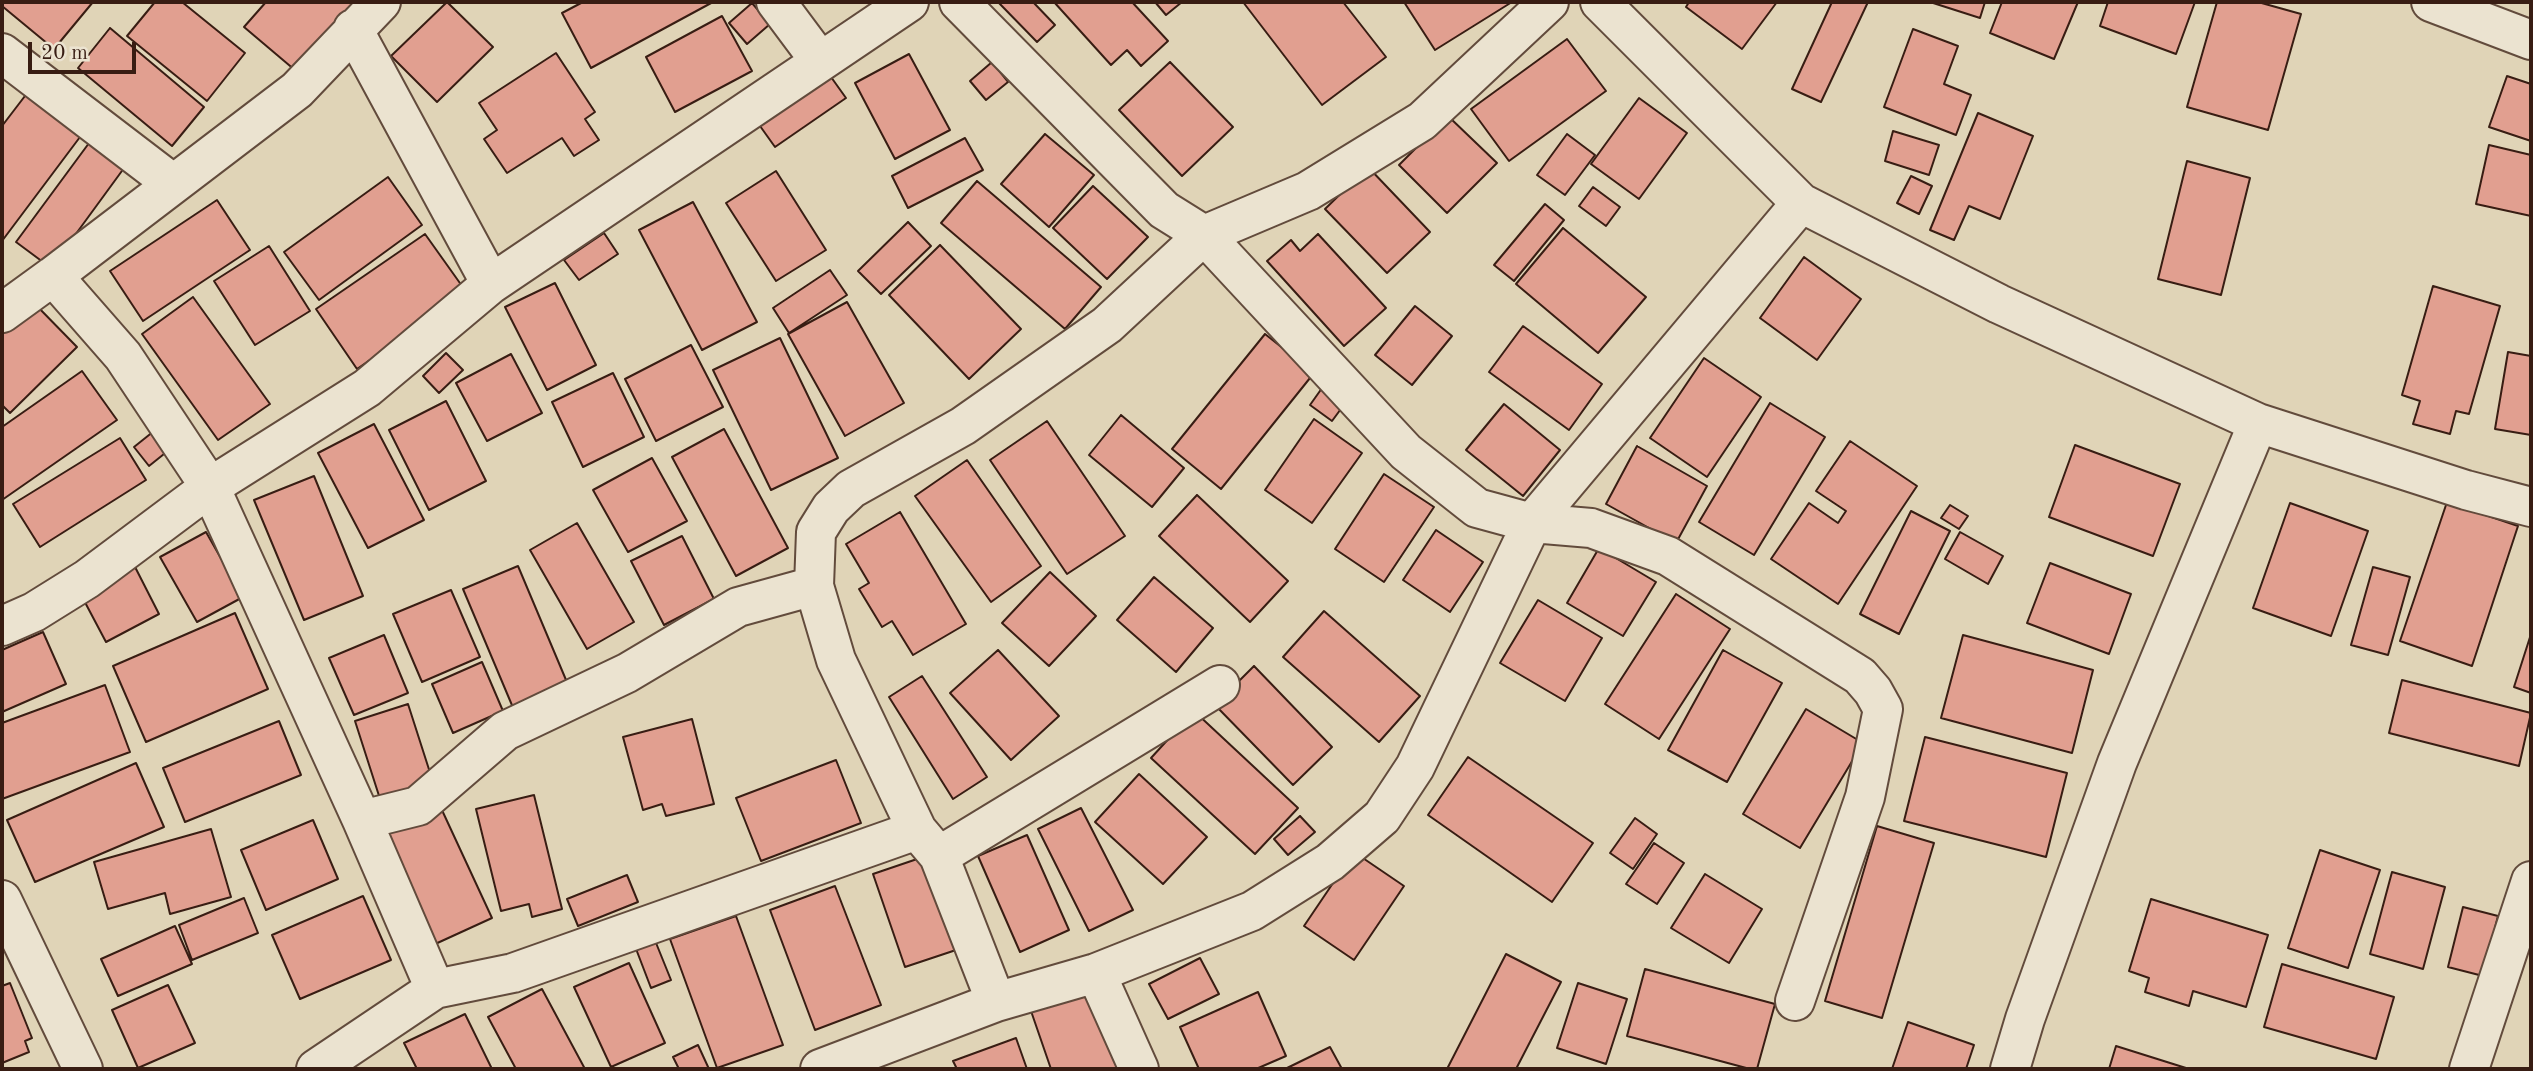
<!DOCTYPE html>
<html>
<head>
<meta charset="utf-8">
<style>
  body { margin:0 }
  #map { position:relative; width:2533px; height:1071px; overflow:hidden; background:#e0d4b7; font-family:"Old Standard TT",serif }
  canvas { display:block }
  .frame { position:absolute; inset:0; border:4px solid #381d13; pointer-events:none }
  .scale { position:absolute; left:28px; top:42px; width:108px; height:32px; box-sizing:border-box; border:4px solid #381d13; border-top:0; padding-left:9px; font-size:21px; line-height:24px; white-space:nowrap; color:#381d13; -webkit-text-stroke:5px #ebe3d0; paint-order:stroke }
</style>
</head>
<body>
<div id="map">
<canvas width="2533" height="1071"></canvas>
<div class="frame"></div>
<div class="scale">20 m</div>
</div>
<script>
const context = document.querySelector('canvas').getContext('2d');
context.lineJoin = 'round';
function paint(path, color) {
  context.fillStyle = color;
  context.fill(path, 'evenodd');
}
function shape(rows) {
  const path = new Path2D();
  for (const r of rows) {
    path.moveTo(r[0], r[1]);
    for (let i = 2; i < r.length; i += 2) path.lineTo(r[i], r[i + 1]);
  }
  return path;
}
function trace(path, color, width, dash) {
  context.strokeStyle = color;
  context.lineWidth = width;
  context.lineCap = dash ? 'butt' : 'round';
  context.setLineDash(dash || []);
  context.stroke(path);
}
const building = shape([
  [2,2,93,2,54,49,2,6,2,2],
  [155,2,182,2,245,53,207,101,127,36,155,2],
  [266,2,356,2,296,71,244,27,266,2],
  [447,2,493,47,437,102,391,56,447,2],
  [583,2,713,2,591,68,562,13,583,2],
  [998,2,1033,2,1055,25,1037,42,998,2],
  [1054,2,1132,2,1168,41,1141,66,1127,50,1111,65,1054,2],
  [1155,2,1182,2,1166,15,1155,2],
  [1243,2,1343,2,1386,57,1322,105,1243,2],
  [1404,2,1512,2,1435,50,1404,2],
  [1689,2,1777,2,1742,49,1686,7,1689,2],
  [1832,2,1868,2,1821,102,1792,89,1832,2],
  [1930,2,1985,2,1980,18,1930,2],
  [2002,2,2078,2,2054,59,1990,33,2002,2],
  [2108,2,2195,2,2176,54,2100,26,2108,2],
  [2217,2,2258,2,2301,14,2268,130,2187,107,2217,2],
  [752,3,770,24,747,44,729,23,752,3],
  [722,16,752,71,675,112,646,57,722,16],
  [110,28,204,107,172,146,78,68,110,28],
  [1913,29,1958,46,1944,84,1971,95,1956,135,1884,107,1913,29],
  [1567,39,1606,91,1509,161,1471,109,1567,39],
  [556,53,595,112,585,119,599,140,574,156,562,138,507,173,484,139,497,130,479,103,556,53],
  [909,54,950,130,895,159,855,83,909,54],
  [992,62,1008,82,986,100,970,81,992,62],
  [1170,62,1233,127,1182,176,1119,110,1170,62],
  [2507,76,2531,84,2531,141,2489,127,2507,76],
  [831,77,846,98,775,147,760,126,831,77],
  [28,92,83,133,2,241,2,126,28,92],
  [1639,98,1687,133,1639,199,1591,164,1639,98],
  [1978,113,2033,136,2000,219,1969,206,1954,240,1930,230,1978,113],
  [1448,116,1497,163,1447,213,1399,165,1448,116],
  [1893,131,1939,145,1929,175,1885,161,1893,131],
  [1045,134,1094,175,1049,227,1001,184,1045,134],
  [1567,134,1595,155,1565,195,1537,175,1567,134],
  [965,138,983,170,908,208,892,176,965,138],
  [92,139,127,164,51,268,16,242,92,139],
  [2489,145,2531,155,2531,216,2476,204,2489,145],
  [2187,161,2250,178,2221,295,2158,279,2187,161],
  [1368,167,1430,232,1387,273,1325,209,1368,167],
  [776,171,826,250,776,281,726,203,776,171],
  [1911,176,1932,186,1919,214,1897,203,1911,176],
  [388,177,422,225,319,300,284,252,388,177],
  [977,181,1101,287,1065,329,941,223,977,181],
  [1093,186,1148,237,1107,279,1053,228,1093,186],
  [1593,187,1620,207,1606,226,1579,206,1593,187],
  [217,200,250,250,143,321,110,271,217,200],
  [693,202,757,322,702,350,639,230,693,202],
  [1545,204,1564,220,1514,281,1494,265,1545,204],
  [908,222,931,246,881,294,858,271,908,222],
  [1563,228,1646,297,1598,353,1516,284,1563,228],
  [604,233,618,254,579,280,564,260,604,233],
  [425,234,467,293,357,369,316,309,425,234],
  [1318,234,1386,308,1344,346,1267,261,1291,240,1300,251,1318,234],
  [940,245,1021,329,969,379,889,295,940,245],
  [269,246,310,311,255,345,214,281,269,246],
  [1804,257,1861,299,1817,360,1760,318,1804,257],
  [830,270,847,295,789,333,773,308,830,270],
  [555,283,596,365,547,390,505,307,555,283],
  [2433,286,2500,306,2469,414,2456,411,2450,434,2413,424,2420,401,2402,395,2433,286],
  [193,297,270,404,218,440,142,334,193,297],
  [33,302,77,347,10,413,2,405,2,333,33,302],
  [847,302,904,403,845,436,788,334,847,302],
  [1415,306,1452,336,1412,385,1375,355,1415,306],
  [1523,326,1602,384,1569,430,1489,372,1523,326],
  [1265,334,1314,373,1221,489,1172,449,1265,334],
  [780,338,838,458,771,490,713,370,780,338],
  [691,345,723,407,656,441,625,379,691,345],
  [2508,352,2531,356,2531,435,2495,429,2508,352],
  [446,353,463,370,439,393,423,376,446,353],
  [511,354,542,413,487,441,456,383,511,354],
  [1704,358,1761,397,1707,477,1650,438,1704,358],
  [82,371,117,420,2,500,2,427,82,371],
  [613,373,644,437,583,467,552,402,613,373],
  [1327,381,1349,398,1332,421,1310,405,1327,381],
  [446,401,486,481,429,510,389,430,446,401],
  [1770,403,1825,437,1754,555,1699,522,1770,403],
  [1504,404,1560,450,1523,496,1466,450,1504,404],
  [1121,415,1184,468,1152,507,1089,455,1121,415],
  [1314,419,1362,453,1312,523,1265,490,1314,419],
  [1047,421,1125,536,1067,574,990,460,1047,421],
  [374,424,424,520,368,548,318,453,374,424],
  [724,429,788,548,736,576,672,457,724,429],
  [154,431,169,450,149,466,134,447,154,431],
  [120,438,146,480,40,547,13,504,120,438],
  [1850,441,1917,486,1838,604,1771,559,1809,503,1838,523,1846,511,1816,491,1850,441],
  [2075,445,2180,484,2153,556,2049,517,2075,445],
  [1637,446,1707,486,1676,543,1606,504,1637,446],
  [652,458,687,521,628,552,593,490,652,458],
  [967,460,1041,566,991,602,915,496,967,460],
  [1384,474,1434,507,1384,582,1335,549,1384,474],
  [314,476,363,596,304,620,254,500,314,476],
  [1197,495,1288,581,1250,622,1159,536,1197,495],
  [2447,502,2518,526,2472,666,2400,641,2447,502],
  [2290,503,2368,531,2331,636,2253,608,2290,503],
  [1950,505,1968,516,1959,529,1941,518,1950,505],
  [1911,511,1950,531,1899,634,1860,614,1911,511],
  [900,512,966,624,913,655,892,621,882,627,859,589,869,583,846,544,900,512],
  [577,523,634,622,587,649,530,550,577,523],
  [1436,530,1483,562,1450,612,1403,580,1436,530],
  [206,532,243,597,197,622,160,557,206,532],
  [1960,532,2003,556,1988,584,1945,559,1960,532],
  [682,536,714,599,664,625,631,561,682,536],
  [1599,548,1656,582,1623,636,1567,603,1599,548],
  [133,563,159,614,106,642,79,591,133,563],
  [2050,563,2131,594,2109,654,2027,623,2050,563],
  [518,566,569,687,514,710,463,589,518,566],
  [2373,567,2410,577,2388,655,2351,645,2373,567],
  [1050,572,1096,616,1049,666,1002,623,1050,572],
  [1154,577,1213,628,1176,672,1117,620,1154,577],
  [451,590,480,657,422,682,393,614,451,590],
  [1676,594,1730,629,1659,739,1605,704,1676,594],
  [1538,600,1602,638,1565,701,1500,663,1538,600],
  [1324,611,1420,696,1379,742,1283,657,1324,611],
  [235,613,268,689,146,742,113,666,235,613],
  [43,632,66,684,2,712,2,650,43,632],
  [2531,634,2531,693,2514,687,2531,634],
  [384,635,408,693,354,715,329,658,384,635],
  [1963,635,2093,670,2072,753,1941,718,1963,635],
  [998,650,1059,716,1011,760,950,693,998,650],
  [1723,650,1782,683,1727,782,1668,750,1723,650],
  [482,662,503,711,453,733,432,684,482,662],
  [1254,666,1332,747,1293,785,1215,705,1254,666],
  [922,676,987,777,953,799,889,697,922,676],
  [2402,680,2531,713,2519,766,2389,733,2402,680],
  [105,685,130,752,2,799,2,723,105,685],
  [408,704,434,785,381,802,355,721,408,704],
  [1806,709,1863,743,1800,848,1743,814,1806,709],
  [1194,711,1298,808,1255,854,1151,758,1194,711],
  [692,719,714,804,666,816,662,804,643,810,623,737,692,719],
  [279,721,301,775,185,822,163,768,279,721],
  [1925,737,2067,773,2046,857,1904,821,1925,737],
  [1468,757,1593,843,1552,902,1428,815,1468,757],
  [836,760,861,823,761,861,736,798,836,760],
  [136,763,164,827,35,882,7,820,136,763],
  [1139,774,1207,837,1163,884,1095,822,1139,774],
  [534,795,562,909,532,917,529,904,501,911,476,809,534,795],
  [441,808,492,918,433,945,382,835,441,808],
  [1081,808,1133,910,1089,931,1038,829,1081,808],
  [1300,816,1315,832,1288,855,1274,839,1300,816],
  [1635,818,1657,834,1633,869,1610,853,1635,818],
  [313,820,338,879,266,910,241,850,313,820],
  [1877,826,1934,843,1882,1018,1825,1001,1877,826],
  [211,829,231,897,170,914,165,893,108,909,94,862,211,829],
  [1027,835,1069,930,1020,952,978,856,1027,835],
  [1654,843,1684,863,1657,904,1626,884,1654,843],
  [2320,850,2380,870,2348,968,2288,948,2320,850],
  [1354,852,1404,886,1354,960,1304,926,1354,852],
  [923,857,956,950,905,967,873,874,923,857],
  [2392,872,2445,887,2423,969,2370,954,2392,872],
  [1705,874,1762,909,1729,963,1671,928,1705,874],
  [627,875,638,902,578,926,567,899,627,875],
  [835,886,881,1005,815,1030,770,910,835,886],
  [363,896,391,960,300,999,272,935,363,896],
  [244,898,258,933,192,960,179,925,244,898],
  [2151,899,2268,935,2246,1007,2193,991,2189,1006,2145,992,2149,978,2129,971,2151,899],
  [2463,907,2498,916,2483,976,2448,967,2463,907],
  [736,916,783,1045,717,1068,670,939,736,916],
  [175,926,192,964,118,996,101,959,175,926],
  [652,933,671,980,651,988,633,941,652,933],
  [1506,954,1561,982,1516,1069,1447,1069,1506,954],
  [1200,958,1219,994,1168,1019,1149,984,1200,958],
  [629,963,665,1043,611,1067,574,987,629,963],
  [2282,964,2394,997,2376,1059,2264,1027,2282,964],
  [1645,969,1775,1004,1757,1069,1750,1069,1627,1036,1645,969],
  [10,983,32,1038,25,1041,29,1052,2,1063,2,986,10,983],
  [1578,983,1627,999,1606,1064,1557,1048,1578,983],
  [168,985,195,1043,138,1068,112,1010,168,985],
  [542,989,585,1069,516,1069,488,1017,542,989],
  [1096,989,1124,1069,1051,1069,1031,1011,1096,989],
  [1258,992,1286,1056,1256,1069,1199,1069,1180,1027,1258,992],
  [465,1014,492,1069,417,1069,404,1043,465,1014],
  [1908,1022,1974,1045,1966,1069,1892,1069,1908,1022],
  [1016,1038,1027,1069,957,1069,953,1061,1016,1038],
  [698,1045,709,1069,679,1069,673,1057,698,1045],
  [2116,1046,2186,1068,2186,1069,2109,1069,2116,1046],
  [1330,1047,1342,1069,1285,1069,1330,1047]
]);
const minor = shape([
  [776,2,820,61],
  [959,2,1164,210,1204,235,1406,452,1477,508,1532,523,1591,528,1668,556,1860,676,1873,691,1883,709,1865,797,1795,1001],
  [1600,2,1801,203,1999,304,2258,423,2466,490,2531,507],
  [2431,2,2531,40],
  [353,29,491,284],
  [2,53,172,183],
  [53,276,123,356,210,487,362,820,435,989],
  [2,313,53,276,297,90,381,2],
  [2,626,34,612,87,579,210,487,367,388,491,284,909,2],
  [362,820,418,806,505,731,627,673,738,607,814,586],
  [939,856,1220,685],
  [2,900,83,1069],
  [1096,973,1139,1069],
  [996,1002,939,856,917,830,836,660,814,586,816,532,831,508,851,489,963,426,1107,325,1204,235,1308,191,1422,121,1549,2],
  [316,1069,435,989,513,973,917,830],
  [820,1069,996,1002,1096,973,1252,911,1330,862,1382,817,1415,767,1532,523,1801,203],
  [2010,1069,2025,1019,2117,763,2258,423],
  [2469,1069,2531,881]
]);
paint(building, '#e19f90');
trace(building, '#381d13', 2);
trace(minor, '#624b3c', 42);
trace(minor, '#ebe3d0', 38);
</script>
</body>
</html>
